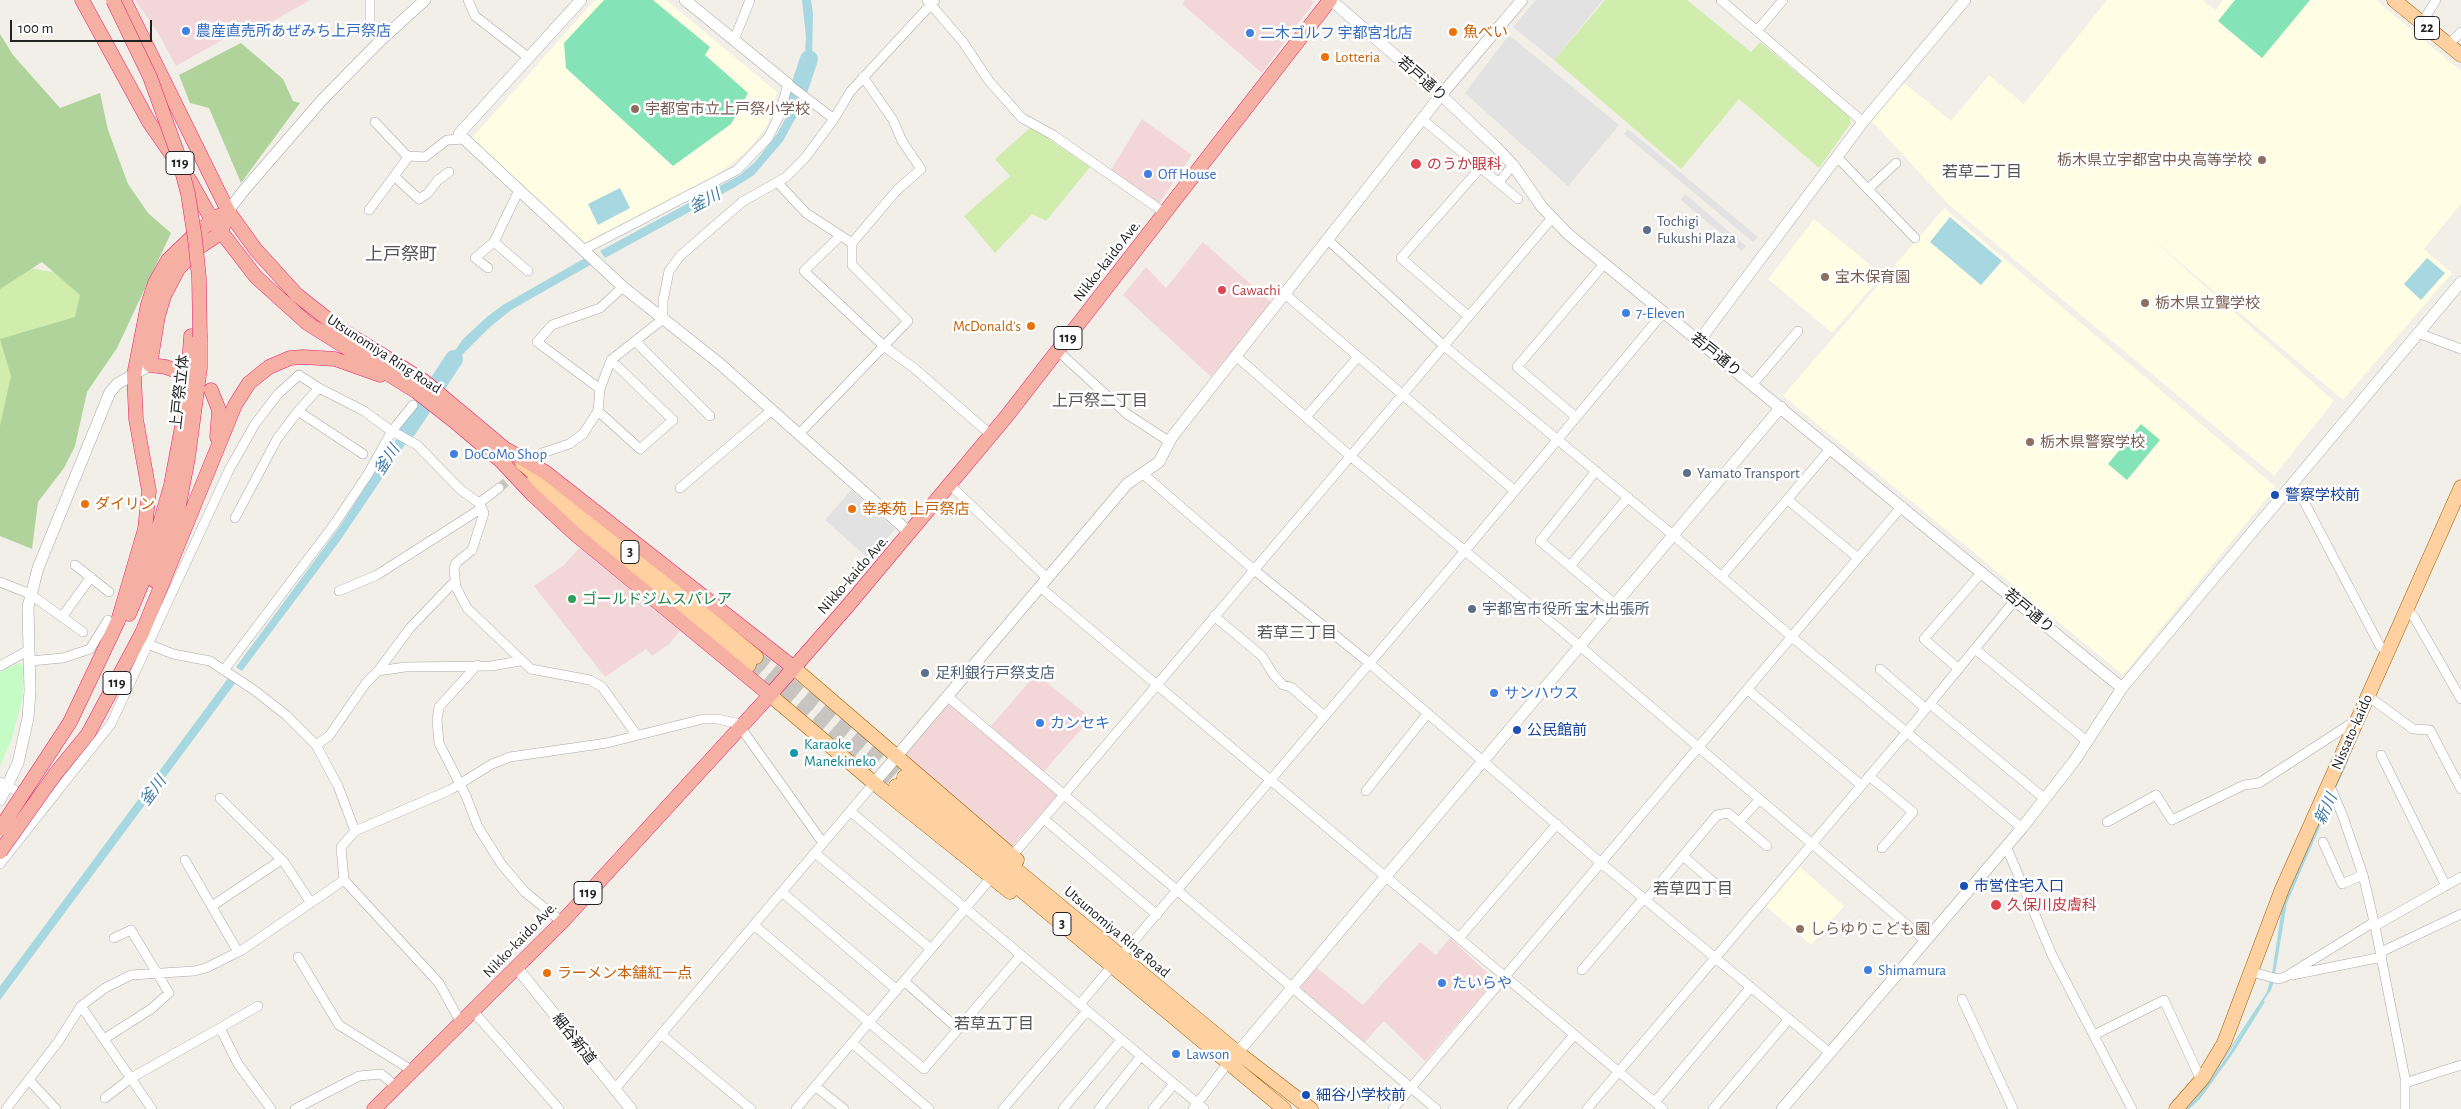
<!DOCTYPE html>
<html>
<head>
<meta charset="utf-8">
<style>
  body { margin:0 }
  #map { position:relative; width:2461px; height:1109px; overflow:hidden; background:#f2eee8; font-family:"Alegreya Sans",sans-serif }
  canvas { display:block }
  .scale { position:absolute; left:10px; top:20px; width:142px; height:22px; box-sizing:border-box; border:2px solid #222; border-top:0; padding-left:6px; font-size:15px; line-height:18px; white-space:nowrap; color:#222; -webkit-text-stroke:4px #fff; paint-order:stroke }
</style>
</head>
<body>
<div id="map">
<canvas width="2461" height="1109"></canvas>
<div class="scale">100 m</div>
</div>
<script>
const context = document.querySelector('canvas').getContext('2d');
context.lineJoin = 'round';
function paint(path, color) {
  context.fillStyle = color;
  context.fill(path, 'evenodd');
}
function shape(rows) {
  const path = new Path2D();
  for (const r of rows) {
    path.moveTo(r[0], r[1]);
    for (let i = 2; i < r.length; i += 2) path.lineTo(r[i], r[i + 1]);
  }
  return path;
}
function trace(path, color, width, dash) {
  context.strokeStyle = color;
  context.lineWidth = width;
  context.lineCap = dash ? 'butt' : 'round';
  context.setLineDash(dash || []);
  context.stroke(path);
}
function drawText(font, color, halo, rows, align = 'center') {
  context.font = font + ' "Alegreya Sans","Noto Sans JP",sans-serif';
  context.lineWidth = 5;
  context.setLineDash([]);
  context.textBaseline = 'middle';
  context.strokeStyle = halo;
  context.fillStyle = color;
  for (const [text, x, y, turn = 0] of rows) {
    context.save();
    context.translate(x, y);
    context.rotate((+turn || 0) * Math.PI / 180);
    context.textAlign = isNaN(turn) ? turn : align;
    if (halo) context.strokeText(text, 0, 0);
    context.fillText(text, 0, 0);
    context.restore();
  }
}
const commercial = shape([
  [135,0,310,0,268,24,236,32,176,66,157,31],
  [1185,0,1311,0,1314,2,1262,73,1182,4],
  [1142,119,1192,155,1158,205,1111,170],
  [1203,242,1272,303,1211,377,1123,295,1146,267,1166,288],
  [579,548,680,631,669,644,652,656,646,649,605,677,534,586,564,565],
  [1036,674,1091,718,1039,777,1058,794,1012,847,904,755,949,701,985,733],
  [1450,938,1495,980,1425,1061,1384,1021,1363,1044,1299,987,1316,967,1363,1005,1420,942,1436,955]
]);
const education = shape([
  [595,0,666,0,777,92,767,126,747,151,716,176,584,243,472,138],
  [2107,0,2203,0,2215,10,2223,0,2376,0,2461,71,2461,204,2424,249,2452,273,2343,400,2144,232,2334,401,2274,476,1949,205,1872,121,1903,82,1951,121,1989,75,2024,104],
  [1944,208,2276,487,2123,675,1783,396],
  [1814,219,1883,275,1832,333,1768,279],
  [1796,863,1844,906,1811,945,1762,903]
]);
const grass = shape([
  [1605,0,1687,0,1751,52,1760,42,1849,116,1851,123,1819,168,1739,99,1681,169,1554,60],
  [1031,127,1090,167,1046,221,1032,214,995,253,964,216,1010,176,995,159],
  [0,263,100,280,0,463]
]);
const forest = shape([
  [0,34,13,55,60,108,100,93,108,130,128,184,148,213,171,233,117,348,87,392,75,446,64,468,38,502,32,549,0,536,0,426,11,376,0,339,75,317,80,295,42,262,0,289],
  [241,43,283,79,293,101,300,103,241,183,209,108,190,103,179,75]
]);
const park = shape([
  [19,663,25,667,22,701,11,741,0,766,0,672]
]);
const pitch = shape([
  [604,0,653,0,710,47,705,55,748,93,731,124,673,166,566,68,564,43],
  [2235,0,2310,0,2262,58,2218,21],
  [2141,424,2160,440,2127,480,2108,464]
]);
const parking = shape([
  [1536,0,1603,0,1554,60,1513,27],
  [1509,35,1619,125,1568,186,1465,93],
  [1628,129,1758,237,1753,242,1624,134],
  [1685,194,1746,246,1742,251,1681,200],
  [851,490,895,529,869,559,825,520]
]);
const water = shape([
  [802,0,811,0,813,14,812,57,805,84,797,78,805,54,806,37],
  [793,93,801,101,795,119,783,141,754,175,735,187,605,258,600,251,740,175,755,162,777,134,788,114],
  [620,188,630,208,598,225,588,204],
  [1950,217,2002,261,1981,285,1930,242],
  [585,258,592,264,511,310,490,327,459,358,445,381,438,375,463,339,488,316,503,305],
  [2427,258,2445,273,2421,300,2404,284],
  [417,407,426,414,410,436,402,431],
  [397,438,406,443,339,542,242,671,236,667,338,529],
  [229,677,236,682,0,1000,0,986],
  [2283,900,2287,902,2275,974,2272,974],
  [2270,981,2274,981,2271,990,2202,1092,2186,1109,2181,1109,2217,1068,2267,992]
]);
const stream = shape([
  [2334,789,2347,760],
  [2285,904,2332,795],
  [2187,1109,2199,1098,2232,1052,2263,1002]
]);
const river = shape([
  [792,110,809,59],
  [408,429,454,359]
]);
const minorTunnel = shape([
  [499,488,542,453]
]);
const primaryTunnel = shape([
  [756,657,904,777],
  [749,665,896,786]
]);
const minor = shape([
  [370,0,370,27,381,40],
  [468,0,475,16,529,58],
  [927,0,963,42,989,81,1022,118,1053,135,1165,213],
  [1721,0,1863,122],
  [2422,23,2436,0],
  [1757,31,1783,0],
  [734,40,750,0],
  [2448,45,2461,32],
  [1422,119,1518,199],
  [375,122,408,157],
  [1837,157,1915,238],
  [394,176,419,199,428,193,438,180,449,172],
  [1499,182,1513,165],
  [778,183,806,213,852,243,897,190,921,169,902,141,893,120,863,77],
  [1868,189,1896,163],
  [369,210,409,156,425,157,447,140,464,139],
  [839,237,804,271,885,347,914,368,991,435],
  [1328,240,1443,345,1673,535,1792,637,2022,828],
  [494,242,528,271],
  [583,250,737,170,768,138,779,116,788,84,834,119],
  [488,268,475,258,494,242,519,190],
  [1285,294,1515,491],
  [1468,316,1401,258,1481,167],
  [2418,333,2461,349],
  [635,341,710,416],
  [1058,351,1127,414,1170,442],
  [1236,356,1349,455,1581,647,1926,941],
  [1752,385,1798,331],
  [600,389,537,342,552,325,600,308,623,287],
  [298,411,363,454],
  [598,411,640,449,673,420,611,360],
  [1306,417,1358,357],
  [1576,417,1517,367,1604,264],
  [799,434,908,321,852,265,852,243],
  [542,453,569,444,583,434,598,411,600,389,611,360,663,319,663,301,669,271,680,256,742,202,786,177,805,158,834,119,850,92,935,0],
  [1596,471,1540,541,1615,604],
  [1142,473,1253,569,1368,662,1601,863,1830,1053],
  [950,485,1047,578],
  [2292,485,2299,492,2380,646,2387,652],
  [499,488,479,503,484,513,472,550,456,563,454,569,456,587,467,608,531,669,590,680,602,687,636,734],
  [680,488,772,410],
  [1788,500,1858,558],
  [235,518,277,439,298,411,319,388,364,411,390,430,417,445,461,490,479,503],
  [75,565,109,592],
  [1570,566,1628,497],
  [1722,576,1831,448],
  [0,582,30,594,83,632],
  [1040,587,1663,1109],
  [339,591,377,575,482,508],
  [2406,610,2414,617,2461,699],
  [1214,616,1262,656,1273,674,1283,685,1291,687,1324,716],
  [62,617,91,577],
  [148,644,173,654,210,661,254,690,286,715,316,745,338,786,355,831],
  [1975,649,2088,742],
  [30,661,63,658,90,649,108,620],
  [477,665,439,707,437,720,439,743,466,796,478,827,502,865,525,892,562,922],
  [0,666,29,650],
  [1880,669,1926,709],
  [1959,669,1924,639,1982,572],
  [224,670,333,526,368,474,392,431,413,405],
  [378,671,410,628,455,581],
  [1748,690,1861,785],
  [947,696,1436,1109],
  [2368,696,2413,729,2430,730,2461,789],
  [1930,704,2045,799],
  [741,728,823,843],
  [316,745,329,736,366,683,378,671,405,667,491,666,520,661],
  [2381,755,2446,886],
  [1869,776,1913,812,1882,848],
  [0,782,45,807,111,724,229,470,255,424,278,394,299,375,319,388],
  [2329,784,2342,814,2363,875,2375,926,2405,1078,2405,1109],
  [1366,791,1428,713],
  [220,798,284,862,311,903],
  [850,811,1204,1109],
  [1044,819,1157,915],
  [1739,822,1759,800],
  [2107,822,2156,795,2172,820,2244,785,2259,783,2355,721],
  [2323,842,2342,884,2363,875],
  [2006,846,2052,955,2132,1109],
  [815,853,931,949],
  [1013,855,1552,218],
  [1683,856,1726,893],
  [185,860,238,952],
  [0,864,45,807],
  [782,892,897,990],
  [1646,900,1717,815,1728,813,1767,846],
  [212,906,281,860],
  [754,925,924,1069,1021,955],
  [2375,926,2461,877],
  [1459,938,1557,824],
  [2381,952,2461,914],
  [1121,956,1464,552,1663,313],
  [298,957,339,1025,413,1071],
  [1582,970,1644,898],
  [2252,972,2278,979,2285,977,2374,922],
  [2292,975,2382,957],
  [904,981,958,1029],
  [1962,999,2013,1109],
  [1080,1004,1112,966],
  [81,1006,152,1109],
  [258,1006,220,1028,238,1064,271,1109],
  [473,1011,559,1109],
  [461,1023,439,983,344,880,341,847,355,831,450,790,492,764,510,757,607,743,703,719,718,719,744,725],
  [662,1035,751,1109],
  [2094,1035,2164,1000,2201,1080],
  [104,1039,151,1009,169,993,131,930,114,938],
  [852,1043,929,1109],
  [29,1080,56,1109],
  [2405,1083,2461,1065],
  [815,1086,844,1109],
  [614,1090,874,783],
  [105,1098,131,1078,220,1028],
  [1655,1102,1751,987],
  [6,1109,58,1042,81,1006,105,988,131,975,194,971,206,968,242,950,344,880],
  [295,1109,359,1076,381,1074,397,1087],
  [796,1109,991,878],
  [1003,1109,1087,1011],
  [1063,1109,1121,1040],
  [1099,1109,1141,1056],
  [1153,1109,1174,1084],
  [1193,1109,1228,1063],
  [1393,1109,1902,506],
  [1512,1109,1574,1035],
  [1587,1109,1906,733,2015,600],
  [1713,1109,1789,1019]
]);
const tertiary = shape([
  [581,0,459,134,623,287,719,363,910,533],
  [685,0,788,84],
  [1331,0,1441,95,1495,146,1513,165,1542,207,1568,234,2122,688],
  [228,211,245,189,322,100,381,40,425,0],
  [1699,341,1863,122,1965,0],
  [874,783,1127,484,1159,462,1172,437,1441,95,1522,0],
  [0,800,18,763,28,718,30,691,28,607,38,568,110,392,117,384,150,365],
  [517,968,631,1109],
  [1233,1058,1781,407],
  [1782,1109,2022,828,2075,760,2122,688,2461,282]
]);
const primary = shape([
  [2394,0,2461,55],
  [522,463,756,657],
  [530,484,749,665],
  [794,668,1017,860],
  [770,695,874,783,1010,892],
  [904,777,1237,1052,1311,1109],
  [896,786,1284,1109],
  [2176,1109,2203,1078,2224,1043,2282,889,2461,487]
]);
const trunk = shape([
  [82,0,149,122,190,181,212,220,256,277,307,323,417,392,454,421,501,461,532,494,574,533,770,695],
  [124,0,228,211,256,250,297,295,340,329,424,381,504,448,545,472,794,668],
  [179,372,166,367,150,365,158,316,164,296,178,269,201,246,221,233,224,224],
  [211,390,219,410,217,437],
  [155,581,179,505,188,458,200,368,200,337],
  [129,614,145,576,171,485,186,405,191,336],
  [70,722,118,621,145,529,149,491,136,419,134,375,148,304,155,283,168,260,193,236,218,216],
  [56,773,88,734,142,633,235,405,249,383,269,367,290,358,303,357,335,359,380,375],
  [374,1109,562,922,770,695,846,608,1006,417,1330,0]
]);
const trunkBridge = shape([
  [113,0,150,77,177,152,188,194,195,239,199,278,200,337],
  [0,829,70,722],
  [0,852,56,773]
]);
const markers = [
  [186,31,5,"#3f7fe0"],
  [1453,32,5,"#e8710a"],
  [1250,33,5,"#3f7fe0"],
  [1325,57,5,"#e8710a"],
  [635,109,5,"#8d6e63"],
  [2262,160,5,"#8d6e63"],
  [1416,164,6,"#e0444e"],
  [1148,174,5,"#3f7fe0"],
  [1647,230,5,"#5c6f8a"],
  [1825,277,5,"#8d6e63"],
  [1222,290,5,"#e0444e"],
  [2145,303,5,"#8d6e63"],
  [1626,313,5,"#3f7fe0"],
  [1031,326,5,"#e8710a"],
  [2030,442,5,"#8d6e63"],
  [454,454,5,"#3f7fe0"],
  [1687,473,5,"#5c6f8a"],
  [2275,495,5,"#1a4fb4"],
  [85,504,5,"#e8710a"],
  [852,509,5,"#e8710a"],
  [572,599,5,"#2e9e5b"],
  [1472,609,5,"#5c6f8a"],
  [925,673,5,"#5c6f8a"],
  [1494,693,5,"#3f7fe0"],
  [1040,723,5,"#3f7fe0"],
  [1517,730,5,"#1a4fb4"],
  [794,753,5,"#0f9aa8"],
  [1964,886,5,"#1a4fb4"],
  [1996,905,6,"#e0444e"],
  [1800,929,5,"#8d6e63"],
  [1868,970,5,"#3f7fe0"],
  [547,973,5,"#e8710a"],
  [1442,983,5,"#3f7fe0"],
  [1176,1054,5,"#3f7fe0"],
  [1306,1095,5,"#1a4fb4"]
];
const shields = [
  [2427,28,25],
  [180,163,28],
  [1068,338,28],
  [630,552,18],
  [117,683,28],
  [588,893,28],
  [1062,924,18]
];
const shieldNames = [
  ["22",2427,28],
  ["119",180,163],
  ["119",1068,338],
  ["3",630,552],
  ["119",117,683],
  ["119",588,893],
  ["3",1062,924]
];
const shopNames = [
  ["農産直売所あぜみち上戸祭店",196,31],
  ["二木ゴルフ 宇都宮北店",1260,33],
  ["Off House",1158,174],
  ["7-Eleven",1636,313],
  ["DoCoMo Shop",464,454],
  ["サンハウス",1504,693],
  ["カンセキ",1050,723],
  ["Shimamura",1878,970],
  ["たいらや",1452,983],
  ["Lawson",1186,1054]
];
const foodNames = [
  ["魚べい",1463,32],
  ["Lotteria",1335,57],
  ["McDonald's",1021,326,"right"],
  ["ダイリン",95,504],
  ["幸楽苑 上戸祭店",862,509],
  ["ラーメン本舗紅一点",557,973]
];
const streetNames = [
  ["若戸通り",1422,79,41],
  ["Nikko-kaido Ave.",1107,261,-52],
  ["Utsunomiya Ring Road",384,354,33],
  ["若戸通り",1716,355,39],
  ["上戸祭立体",180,392,-84],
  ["Nikko-kaido Ave.",853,575,-49],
  ["若戸通り",2029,611,40],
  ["Nissato-kaido",2352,732,-66],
  ["Utsunomiya Ring Road",1117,932,40],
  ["Nikko-kaido Ave.",520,940,-46],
  ["細谷新道",574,1039,52]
];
const educationNames = [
  ["宇都宮市立上戸祭小学校",645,109],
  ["栃木県立宇都宮中央高等学校",2252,160,"right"],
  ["宝木保育園",1835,277],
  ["栃木県立聾学校",2155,303],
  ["栃木県警察学校",2040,442],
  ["しらゆりこども園",1810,929]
];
const healthNames = [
  ["のうか眼科",1427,164],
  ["Cawachi",1232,290],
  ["久保川皮膚科",2007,905]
];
const serviceNames = [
  ["Tochigi",1657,221],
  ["Fukushi Plaza",1657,238],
  ["Yamato Transport",1697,473],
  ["宇都宮市役所 宝木出張所",1482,609],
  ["足利銀行戸祭支店",935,673]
];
const transitNames = [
  ["警察学校前",2285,495],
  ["公民館前",1527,730],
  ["市営住宅入口",1974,886],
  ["細谷小学校前",1316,1095]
];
const leisureNames = [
  ["ゴールドジムスパレア",582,599]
];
const cultureNames = [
  ["Karaoke",804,744],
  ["Manekineko",804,761]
];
const neighbourhoodNames = [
  ["若草二丁目",1982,172],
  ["上戸祭二丁目",1100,401],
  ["若草三丁目",1297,633],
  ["若草四丁目",1693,889],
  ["若草五丁目",994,1024]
];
const waterNames = [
  ["釜川",705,201,-28],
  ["釜川",387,460,-57],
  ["釜川",153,791,-54],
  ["新川",2326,809,-66]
];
const quarterNames = [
  ["上戸祭町",401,255]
];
paint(commercial, '#f3d7d8');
paint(education, '#fffde4');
paint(grass, '#d1edad');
paint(forest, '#afd39b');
paint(park, '#c5fcc6');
paint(pitch, '#84e4b8');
paint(parking, '#e2e2e2');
paint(water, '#a7d8e1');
trace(stream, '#a7d8e1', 3);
trace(river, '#a7d8e1', 18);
trace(minorTunnel, '#c8c5c0', 9, [9, 4.5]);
trace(primaryTunnel, '#c8c5c0', 14, [14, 7]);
trace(minor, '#a9a9a9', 10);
trace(tertiary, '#a9a9a9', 12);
trace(primary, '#9f6000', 15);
trace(trunk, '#e42271', 15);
trace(minor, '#fff', 9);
trace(tertiary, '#fff', 11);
trace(primary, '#ffd0a0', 14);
trace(trunk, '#f6afa3', 14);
trace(trunkBridge, '#e42271', 15, []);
trace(trunkBridge, '#f6afa3', 14);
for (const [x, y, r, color] of markers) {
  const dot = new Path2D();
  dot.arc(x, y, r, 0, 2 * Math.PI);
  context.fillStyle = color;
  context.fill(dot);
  trace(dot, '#fff', 2);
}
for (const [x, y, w] of shields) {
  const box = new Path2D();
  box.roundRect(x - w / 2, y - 11.5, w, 23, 4);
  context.fillStyle = '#fff';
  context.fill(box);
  trace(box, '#222', 1);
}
drawText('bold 14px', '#222', null, shieldNames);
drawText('15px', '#366cbe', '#fff', shopNames, 'left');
drawText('15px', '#c56008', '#fff', foodNames, 'left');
drawText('15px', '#222', '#fff', streetNames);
drawText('15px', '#785e54', '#fff', educationNames, 'left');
drawText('15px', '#be3a42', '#fff', healthNames, 'left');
drawText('15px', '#4e5e75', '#fff', serviceNames, 'left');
drawText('15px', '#164399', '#fff', transitNames, 'left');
drawText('15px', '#27864d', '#fff', leisureNames, 'left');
drawText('15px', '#0d838f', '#fff', cultureNames, 'left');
drawText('16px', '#555', '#fff', neighbourhoodNames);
drawText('italic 16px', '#427ba6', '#fff', waterNames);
drawText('18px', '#555', '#fff', quarterNames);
</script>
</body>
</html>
